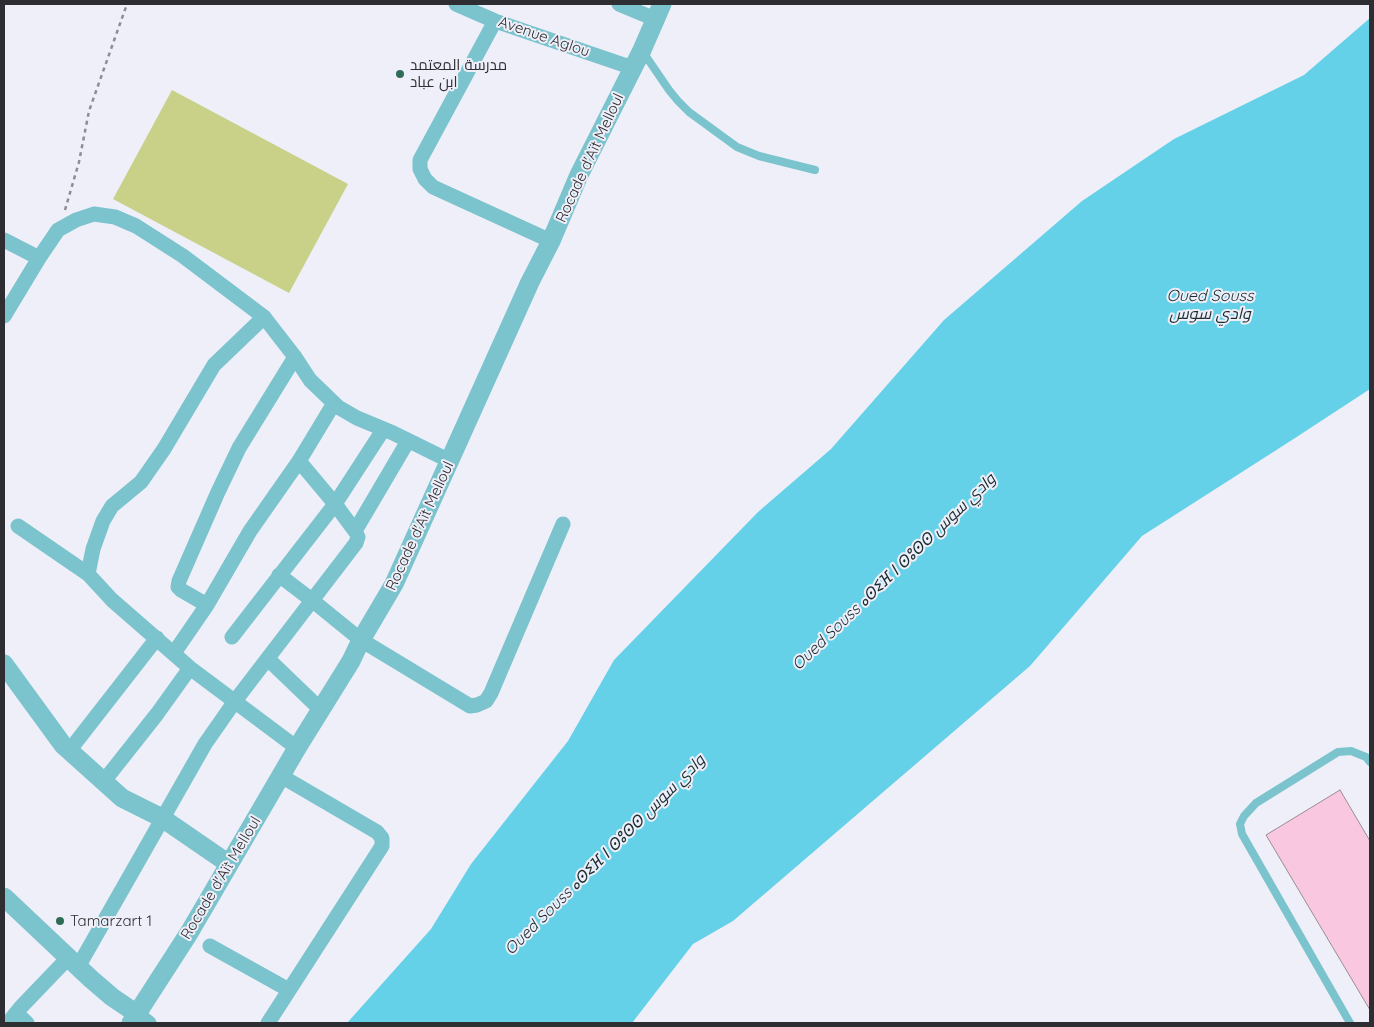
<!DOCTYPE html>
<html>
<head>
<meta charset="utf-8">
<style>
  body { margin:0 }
  #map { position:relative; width:1374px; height:1027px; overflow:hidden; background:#efeff9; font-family:Quicksand,sans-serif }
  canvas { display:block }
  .frame { position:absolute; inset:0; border:5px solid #2e2e32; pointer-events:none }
</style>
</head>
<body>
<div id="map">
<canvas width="1374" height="1027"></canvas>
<div class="frame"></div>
</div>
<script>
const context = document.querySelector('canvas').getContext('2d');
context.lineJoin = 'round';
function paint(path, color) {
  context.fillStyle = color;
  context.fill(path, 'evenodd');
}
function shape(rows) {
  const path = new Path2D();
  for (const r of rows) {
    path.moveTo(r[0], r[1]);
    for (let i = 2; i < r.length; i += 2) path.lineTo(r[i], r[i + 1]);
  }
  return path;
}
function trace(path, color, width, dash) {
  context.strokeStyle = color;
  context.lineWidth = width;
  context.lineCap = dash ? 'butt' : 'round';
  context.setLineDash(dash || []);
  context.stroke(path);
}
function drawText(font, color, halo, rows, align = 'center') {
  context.font = font + ' Quicksand,Cairo,"Noto Sans Tifinagh",sans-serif';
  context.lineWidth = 4;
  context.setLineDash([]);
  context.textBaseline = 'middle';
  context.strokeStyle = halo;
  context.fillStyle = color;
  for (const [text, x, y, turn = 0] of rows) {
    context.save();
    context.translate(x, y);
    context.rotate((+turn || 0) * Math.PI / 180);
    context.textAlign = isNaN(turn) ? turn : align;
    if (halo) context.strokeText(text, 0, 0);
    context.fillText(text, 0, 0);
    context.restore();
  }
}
const green = shape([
  [172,90,348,184,289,293,113,199]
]);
const water = shape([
  [1370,18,1370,389,1292,440,1142,536,1030,666,733,921,693,944,632,1023,347,1023,431,929,471,864,568,741,614,660,758,512,831,449,944,320,1082,201,1174,139,1304,75]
]);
const building = shape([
  [1340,790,1370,841,1370,1010,1266,835,1340,790]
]);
const path = shape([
  [65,210,79,162,89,111,127,4]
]);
const service = shape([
  [643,52,669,90,678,101,689,112,737,147,759,156,815,170],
  [1350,1023,1242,834,1240,824,1244,816,1256,803,1338,752,1351,751,1366,757,1370,762]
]);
const minor = shape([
  [456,4,495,21,633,68],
  [619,4,655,19],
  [495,21,420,160,420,169,425,179,433,187,551,241],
  [4,240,39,258,58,230,76,220,94,214,115,217,136,226,183,256,264,317,295,357,310,380,338,407,357,418,393,433,450,461],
  [4,316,39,258],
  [18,526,88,574,112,600,190,668,297,748],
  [355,531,408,441],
  [88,574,93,549,103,521,112,506,141,482,164,449,214,365,264,317],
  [279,575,313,601,361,640,470,706,477,705,486,701,491,693,563,524],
  [207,605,181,590,178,587,179,581,218,492,239,448,295,357],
  [232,637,335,504,299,461],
  [174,653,207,605,250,531,299,461,334,403],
  [268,659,320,709],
  [69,751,157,638],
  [104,781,157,714,190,668],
  [210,946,289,990],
  [78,967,205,744,235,701,356,543,358,537,355,531,335,504,383,430],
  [16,1013,27,1023],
  [137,1014,149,1023],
  [8,1023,21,1007,68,958],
  [268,1023,382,846,382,838,377,832,281,776]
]);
const tertiary = shape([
  [4,664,63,745,122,798,162,818,229,864],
  [4,897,91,979,112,997,137,1014],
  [131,1023,189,933,297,748,351,661,361,640,394,584,530,282,551,241,579,175,642,50,662,4]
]);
const markers = [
  [400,74,5,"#2f6c57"],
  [60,921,5,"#2f6c57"]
];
const streetNames = [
  ["Avenue Aglou",544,37,19],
  ["Rocade d'Aït Melloul",590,158,-65],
  ["Rocade d'Aït Melloul",420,526,-65],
  ["Rocade d'Aït Melloul",221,878,-59]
];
const poiNames = [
  ["مدرسة المعتمد",410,65],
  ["ابن عباد",410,82],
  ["Tamarzart 1",70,921]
];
const waterNames = [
  ["Oued Souss",1210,296],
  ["وادي سوس",1210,314],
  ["Oued Souss ⴰⵙⵉⴼ ⵏ ⵙⵓⵙⵙ وادي سوس",894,572,-44],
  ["Oued Souss ⴰⵙⵉⴼ ⵏ ⵙⵓⵙⵙ وادي سوس",605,855,-45]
];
paint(green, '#c9d189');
paint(water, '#65d1e8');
paint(building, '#f9c8e0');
trace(building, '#978d91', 1);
trace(path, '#8d8d94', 2.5, [4, 4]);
trace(service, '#7bc3cd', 8);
trace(minor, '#7bc3cd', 15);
trace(tertiary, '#7bc3cd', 19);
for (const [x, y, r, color] of markers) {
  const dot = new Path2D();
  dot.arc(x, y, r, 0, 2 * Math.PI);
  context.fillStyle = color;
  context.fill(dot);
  trace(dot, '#efeff9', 2);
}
drawText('15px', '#2e2e32', '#efeff9', streetNames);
drawText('15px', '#2e2e32', '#efeff9', poiNames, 'left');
drawText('italic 16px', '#192d31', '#efeff9', waterNames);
</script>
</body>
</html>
